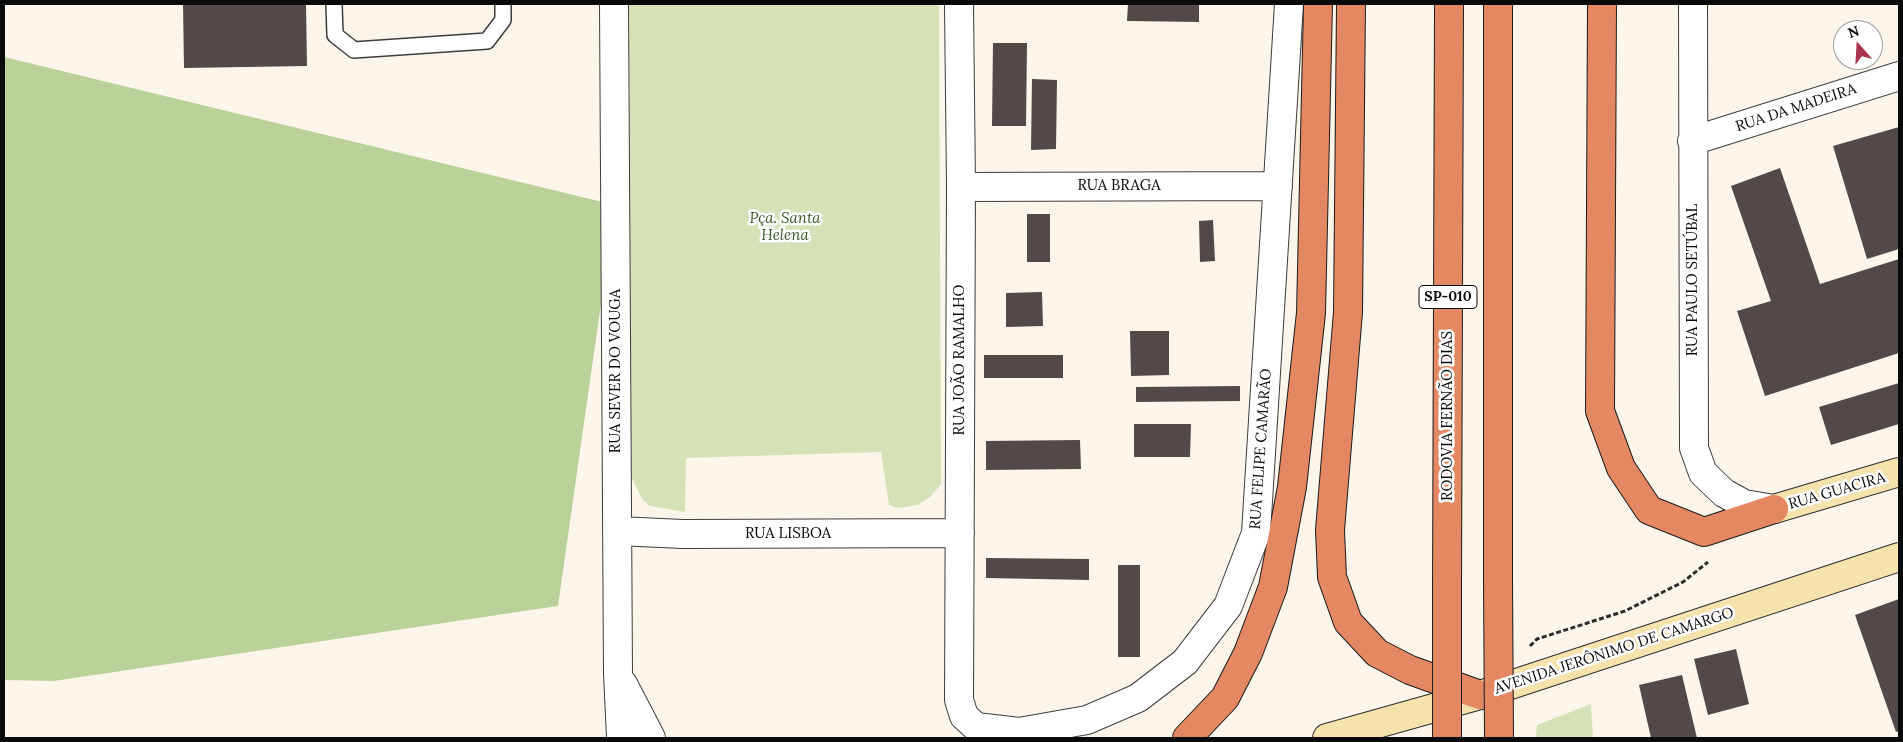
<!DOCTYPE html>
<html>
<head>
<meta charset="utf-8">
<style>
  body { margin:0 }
  #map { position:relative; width:1903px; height:742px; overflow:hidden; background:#fcf6ea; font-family:Lora,serif }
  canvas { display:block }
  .frame { position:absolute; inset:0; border:5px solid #0a0a0a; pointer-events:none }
  .north { position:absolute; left:1833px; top:20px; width:50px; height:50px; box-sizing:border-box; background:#fff; border:1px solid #9d9d9d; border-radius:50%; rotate:341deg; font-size:14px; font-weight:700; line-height:20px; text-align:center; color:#0a0a0a }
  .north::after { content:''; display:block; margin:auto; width:18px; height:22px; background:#a9344c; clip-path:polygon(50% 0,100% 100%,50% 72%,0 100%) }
</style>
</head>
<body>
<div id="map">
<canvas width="1903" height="742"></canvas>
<div class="frame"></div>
<div class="north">N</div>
</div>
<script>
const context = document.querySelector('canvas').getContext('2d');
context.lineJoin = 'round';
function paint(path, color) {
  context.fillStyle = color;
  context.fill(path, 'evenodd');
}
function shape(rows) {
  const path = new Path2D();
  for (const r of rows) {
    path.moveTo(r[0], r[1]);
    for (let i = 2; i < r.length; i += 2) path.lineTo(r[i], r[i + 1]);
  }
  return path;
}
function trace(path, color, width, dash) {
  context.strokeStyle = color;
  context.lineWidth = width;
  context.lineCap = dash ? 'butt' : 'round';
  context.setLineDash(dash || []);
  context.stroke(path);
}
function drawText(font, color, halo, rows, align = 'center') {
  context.font = font + ' Lora,serif';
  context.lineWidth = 5;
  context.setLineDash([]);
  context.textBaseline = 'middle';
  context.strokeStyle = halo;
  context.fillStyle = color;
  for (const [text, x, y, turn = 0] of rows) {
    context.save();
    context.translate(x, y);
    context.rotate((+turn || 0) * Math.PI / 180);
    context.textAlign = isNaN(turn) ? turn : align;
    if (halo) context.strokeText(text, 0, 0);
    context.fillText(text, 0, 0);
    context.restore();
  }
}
const green = shape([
  [629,4,939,4,941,484,930,497,918,505,898,508,889,505,881,452,686,458,685,512,650,506,642,499,631,476],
  [1591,704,1593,738,1536,738,1537,725]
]);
const forest = shape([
  [4,57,615,205,558,606,54,681,4,680]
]);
const building = shape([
  [183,4,306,4,307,66,184,68],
  [1128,4,1199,4,1199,22,1127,21],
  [993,43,1027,43,1026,126,992,126],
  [1032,79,1057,80,1056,149,1031,150],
  [1899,127,1899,249,1867,259,1833,146],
  [1780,168,1820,284,1899,259,1899,353,1765,396,1737,311,1771,301,1731,186],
  [1027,214,1050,214,1050,262,1027,262],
  [1213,220,1215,261,1200,262,1199,221],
  [1042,292,1043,326,1006,327,1006,293],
  [1130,331,1169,331,1169,375,1131,376],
  [984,355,1063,355,1063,378,984,378],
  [1899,383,1899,424,1831,445,1819,407],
  [1240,386,1240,401,1136,402,1136,387],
  [1134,424,1191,424,1190,457,1134,457],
  [1080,440,1081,469,986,470,986,441],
  [986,558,1089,559,1089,580,986,578],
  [1118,565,1140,565,1140,657,1118,657],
  [1899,599,1899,731,1896,732,1855,615],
  [1736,649,1749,704,1708,715,1694,659],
  [1682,675,1697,738,1651,738,1639,685]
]);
const path = shape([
  [1530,646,1537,639,1625,611,1683,582,1708,562]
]);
const lane = shape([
  [334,4,335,35,354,50,487,41,503,20,503,4]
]);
const street = shape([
  [614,4,618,673,621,738],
  [959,4,961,187,959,700,964,716,976,727,1019,732,1087,720,1138,698,1185,662,1228,606,1256,533,1289,4],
  [1693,4,1694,448,1703,473,1724,493,1744,504,1774,509],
  [1692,141,1899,76],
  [961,187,1278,186],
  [617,531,683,534,960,533],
  [623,684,651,738]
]);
const secondary = shape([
  [1774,509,1899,472],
  [1327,738,1480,695,1899,557]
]);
const highway = shape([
  [1351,4,1348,312,1330,530,1332,577,1348,622,1377,653,1410,670,1480,695],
  [1498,4,1498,580],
  [1602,4,1600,411,1621,468,1649,510,1704,532,1774,509],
  [1447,591,1449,4],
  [1187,738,1225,698,1248,653,1273,587,1292,487,1311,313,1318,4]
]);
const highwayBridge = shape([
  [1498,580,1499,738],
  [1447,738,1447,591]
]);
const shields = [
  [1448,297,58]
];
const shieldNames = [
  ["SP-010",1448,297]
];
const streetNames = [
  ["RUA DA MADEIRA",1796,108,-18],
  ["RUA BRAGA",1119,186],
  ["RUA PAULO SETÚBAL",1693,280,-90],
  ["RUA JOÃO RAMALHO",960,360,-90],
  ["RUA SEVER DO VOUGA",616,371,-90],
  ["RODOVIA FERNÃO DIAS",1448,416,-90],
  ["RUA FELIPE CAMARÃO",1261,449,-86],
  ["RUA GUACIRA",1837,491,-16],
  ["RUA LISBOA",788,534],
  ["AVENIDA JERÔNIMO DE CAMARGO",1614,651,-18]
];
const parkNames = [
  ["Pça. Santa",785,219],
  ["Helena",785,236]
];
paint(green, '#d5e2b8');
paint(forest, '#bbd19a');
paint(building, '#514a48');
trace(lane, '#3d3d3d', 18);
trace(street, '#3d3d3d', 30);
trace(secondary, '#2c2c2c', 30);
trace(highway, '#1b1b1b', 30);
trace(path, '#2c2c2c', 3, [5, 2.5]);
trace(lane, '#fff', 15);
trace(street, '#fff', 28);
trace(secondary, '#f5e2ac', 28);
trace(highway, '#e38862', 28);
trace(highwayBridge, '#1b1b1b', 30, []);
trace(highwayBridge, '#e38862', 28);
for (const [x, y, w] of shields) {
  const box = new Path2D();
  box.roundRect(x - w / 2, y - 11.5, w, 23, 4);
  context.fillStyle = '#fff';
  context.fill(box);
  trace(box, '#0a0a0a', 1);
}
drawText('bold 14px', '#0a0a0a', null, shieldNames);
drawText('15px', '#0a0a0a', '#fff', streetNames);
drawText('italic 15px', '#375923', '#fff', parkNames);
</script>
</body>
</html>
